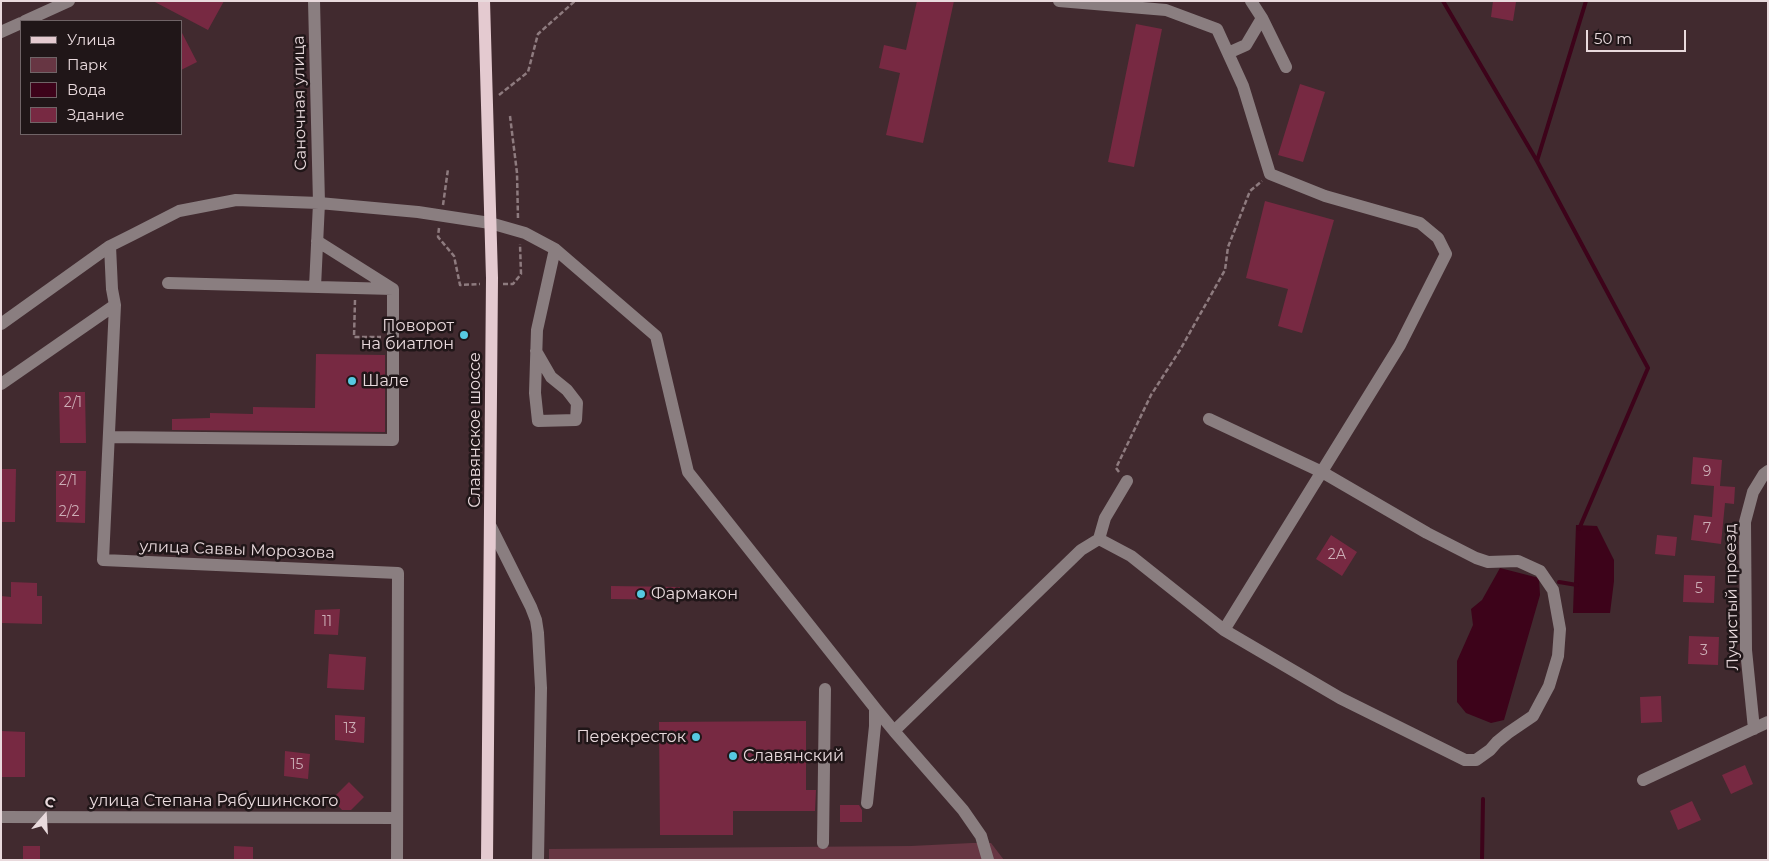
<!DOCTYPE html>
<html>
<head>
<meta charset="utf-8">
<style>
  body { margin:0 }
  #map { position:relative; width:1769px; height:861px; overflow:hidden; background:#412a2f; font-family:Montserrat,sans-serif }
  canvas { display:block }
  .frame { position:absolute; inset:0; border:2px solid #e9dadd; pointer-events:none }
  .legend { position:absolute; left:20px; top:20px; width:162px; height:115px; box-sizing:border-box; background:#201618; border:1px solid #706467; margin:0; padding:6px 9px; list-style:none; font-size:15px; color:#e9dadd }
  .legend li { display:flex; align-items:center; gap:10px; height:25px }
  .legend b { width:25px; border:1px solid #706467 }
  .north { position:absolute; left:20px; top:791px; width:50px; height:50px; -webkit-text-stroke:4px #201618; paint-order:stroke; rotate:19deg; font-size:14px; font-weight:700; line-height:20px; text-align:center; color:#e9dadd }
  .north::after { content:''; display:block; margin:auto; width:18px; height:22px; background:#e9dadd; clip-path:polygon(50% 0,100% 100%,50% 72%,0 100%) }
  .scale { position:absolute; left:1586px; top:30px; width:100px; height:22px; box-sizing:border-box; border:2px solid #e9dadd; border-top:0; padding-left:6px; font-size:15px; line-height:18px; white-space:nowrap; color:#e9dadd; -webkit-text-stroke:4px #201618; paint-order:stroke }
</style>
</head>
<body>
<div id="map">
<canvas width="1769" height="861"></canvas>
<div class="frame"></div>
<ul class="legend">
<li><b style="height:6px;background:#e4cad0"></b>Улица</li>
<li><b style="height:14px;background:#673643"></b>Парк</li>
<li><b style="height:14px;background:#3d031a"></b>Вода</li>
<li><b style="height:14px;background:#772942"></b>Здание</li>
</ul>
<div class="north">С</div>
<div class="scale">50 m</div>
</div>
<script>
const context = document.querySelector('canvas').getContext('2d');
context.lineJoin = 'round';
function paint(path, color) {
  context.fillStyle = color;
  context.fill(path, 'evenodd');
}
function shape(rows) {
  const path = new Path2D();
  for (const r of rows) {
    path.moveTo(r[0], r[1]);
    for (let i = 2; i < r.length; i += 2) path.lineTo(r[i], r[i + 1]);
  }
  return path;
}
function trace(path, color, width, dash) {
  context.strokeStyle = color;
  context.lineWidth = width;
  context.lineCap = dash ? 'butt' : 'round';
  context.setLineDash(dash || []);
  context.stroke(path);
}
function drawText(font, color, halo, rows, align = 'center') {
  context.font = font + ' Montserrat,sans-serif';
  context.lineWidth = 5;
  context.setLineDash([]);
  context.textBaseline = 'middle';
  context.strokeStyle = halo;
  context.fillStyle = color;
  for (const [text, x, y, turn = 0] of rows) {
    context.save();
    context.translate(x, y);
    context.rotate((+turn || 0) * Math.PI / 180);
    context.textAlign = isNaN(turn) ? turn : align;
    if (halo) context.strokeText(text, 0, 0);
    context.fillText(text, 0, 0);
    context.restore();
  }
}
const green = shape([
  [972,843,991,843,1004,860,549,860,549,849,911,846]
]);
const water = shape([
  [1576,525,1597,526,1614,560,1614,581,1610,613,1573,613],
  [1500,568,1539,578,1540,595,1504,720,1491,723,1466,713,1457,702,1457,661,1473,625,1471,609,1482,600]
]);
const stream = shape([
  [1443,1,1537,161,1648,368,1579,529],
  [1537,161,1586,1],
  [1559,582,1577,585],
  [1482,860,1483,799]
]);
const building = shape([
  [153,1,224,1,208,30],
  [917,1,954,1,923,143,886,135,900,73,879,68,884,45,906,50],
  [1493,1,1516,2,1513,21,1491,17],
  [1136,24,1162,29,1134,167,1108,162],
  [181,31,197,62,181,70],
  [1300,84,1325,92,1303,162,1278,155],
  [1265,201,1334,220,1302,333,1278,326,1288,289,1246,278],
  [316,354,385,355,385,432,172,430,172,419,210,418,210,413,253,414,253,407,315,408],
  [59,392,85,392,86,443,60,443],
  [1693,457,1722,460,1720,486,1735,487,1734,504,1725,503,1721,544,1691,540,1694,515,1712,517,1714,486,1691,484],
  [1,469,16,469,15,522,1,522],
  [56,471,86,471,85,523,56,522],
  [1331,535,1357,552,1342,576,1316,559],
  [1657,535,1677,537,1675,556,1655,554],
  [1684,575,1715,576,1714,603,1683,602],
  [11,582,37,583,37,596,42,596,42,624,1,623,1,596,11,597],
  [611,586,680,587,680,600,611,599],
  [340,609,338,635,314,634,315,610],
  [1689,636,1719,637,1718,665,1688,664],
  [329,654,366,657,364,690,327,688],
  [1661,696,1662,722,1641,723,1640,697],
  [335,715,365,717,364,743,335,740],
  [806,721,806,790,816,790,815,811,733,811,733,835,660,835,659,722],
  [1,731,25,732,25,777,1,777],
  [285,751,310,754,308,779,284,776],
  [1745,765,1753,784,1731,794,1722,775],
  [349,782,364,797,351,810,342,810,332,799],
  [1692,801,1701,820,1678,830,1670,811],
  [840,805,859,805,862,810,862,822,840,822],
  [23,846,40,846,40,860,23,860],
  [234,846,253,847,253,860,234,860]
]);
const path = shape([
  [499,95,528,72,538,34,575,1],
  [510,116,517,173,518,219],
  [443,205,448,169],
  [439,228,438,237,454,256,460,285,480,284],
  [503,284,513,284,521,274,520,244],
  [355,300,354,337,381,337],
  [1119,472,1116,468,1151,395,1180,350,1225,270,1228,247,1250,191,1262,181]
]);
const minor = shape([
  [314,1,319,203,315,287],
  [1059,1,1166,10,1217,29,1243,86,1270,174,1325,196,1420,223,1438,238,1446,254,1400,345,1224,630],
  [1251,1,1262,18,1286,67],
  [25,21,69,1],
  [1,32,21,23],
  [1228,53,1246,45,1262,18],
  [110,246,112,289,115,305,103,560,398,573,397,860],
  [168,283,393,289,317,241],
  [1,324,110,246,132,235,179,211,236,200,319,203,418,212,490,223,525,233,555,249,656,336,688,472,875,708,875,726,867,803],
  [536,351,551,377,567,390,577,403,576,420,538,421,535,393,537,330,555,249],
  [1,384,115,305],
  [109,437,393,440,393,289],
  [491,527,531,607,536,620,538,633,541,688,538,860],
  [1099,539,1105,518,1127,481],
  [875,708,894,731,1081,550,1099,539,1131,556,1224,630,1340,698,1465,760,1476,760,1490,750,1497,742,1508,733,1533,716,1549,686,1558,656,1560,629,1553,590,1540,571,1518,561,1488,562,1476,558,1427,533,1322,472,1209,419],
  [1754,729,1746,650,1745,522,1753,492,1764,474,1768,471],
  [894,731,963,810,981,836,988,860],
  [1643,780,1768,722],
  [1,817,397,818],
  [823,843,825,689]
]);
const major = shape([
  [484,1,492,278,487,860]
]);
const markers = [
  [464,335,5,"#56c9e1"],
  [352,381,5,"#56c9e1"],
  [641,594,5,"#56c9e1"],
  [696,737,5,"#56c9e1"],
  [733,756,5,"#56c9e1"]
];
const numberNames = [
  ["2/1",73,403],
  ["9",1707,472],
  ["2/1",68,481],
  ["2/2",69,512],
  ["7",1707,529],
  ["2А",1337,555],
  ["5",1699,589],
  ["11",327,622],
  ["3",1704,651],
  ["13",350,729],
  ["15",297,765]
];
const streetNames = [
  ["Саночная улица",300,103,-91],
  ["Славянское шоссе",475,430,-90],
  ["улица Саввы Морозова",237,550,2],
  ["Лучистый проезд",1732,597,-91],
  ["улица Степана Рябушинского",214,801]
];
const poiNames = [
  ["Поворот",454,326,"right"],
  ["на биатлон",454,344,"right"],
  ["Шале",362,381],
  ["Фармакон",651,594],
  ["Перекресток",686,737,"right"],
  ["Славянский",743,756]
];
paint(green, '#673643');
paint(water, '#3d031a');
trace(stream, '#3d031a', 4);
paint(building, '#772942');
trace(path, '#8e7b7f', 2.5, [5, 2.5]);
trace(minor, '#8a7e80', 12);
trace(major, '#e4cad0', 12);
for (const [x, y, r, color] of markers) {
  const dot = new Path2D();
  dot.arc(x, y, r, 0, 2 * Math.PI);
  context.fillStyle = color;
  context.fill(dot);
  trace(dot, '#201618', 2);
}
drawText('14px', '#ccaeb6', null, numberNames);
drawText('16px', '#e9dadd', '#201618', streetNames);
drawText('16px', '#e9dadd', '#201618', poiNames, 'left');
</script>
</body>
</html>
